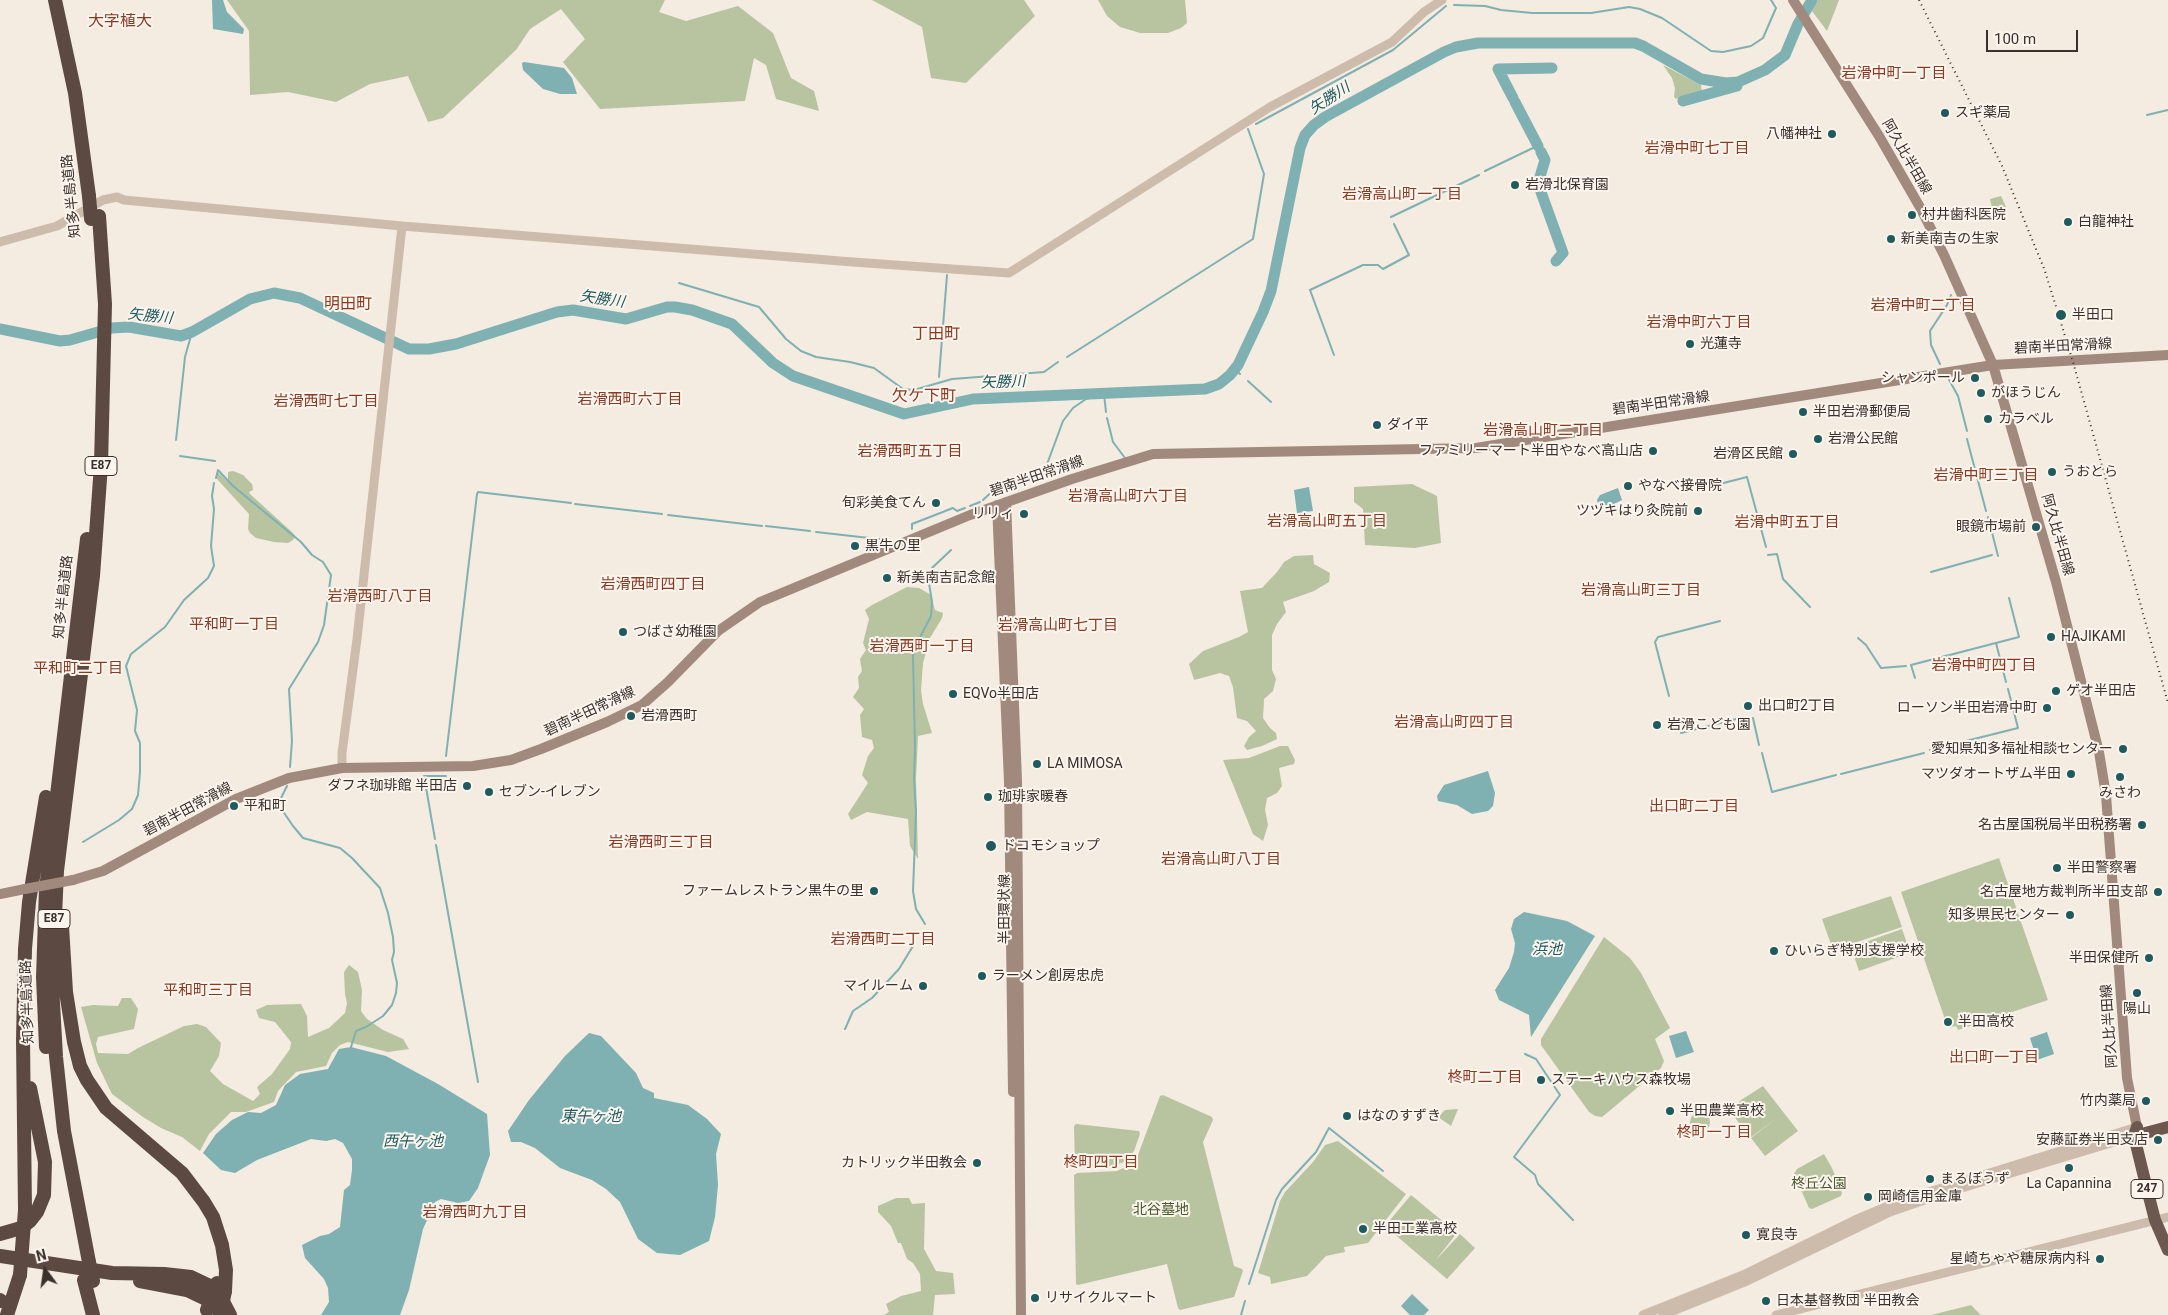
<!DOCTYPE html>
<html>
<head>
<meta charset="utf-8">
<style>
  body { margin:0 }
  #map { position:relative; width:2168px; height:1315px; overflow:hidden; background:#f4ebe1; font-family:Roboto,sans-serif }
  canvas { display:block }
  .north { position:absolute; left:20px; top:1245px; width:50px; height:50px; -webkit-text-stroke:4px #fbf5ee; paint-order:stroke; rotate:346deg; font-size:14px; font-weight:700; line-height:20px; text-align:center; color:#3b302b }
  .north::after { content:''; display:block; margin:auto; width:18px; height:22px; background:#3b302b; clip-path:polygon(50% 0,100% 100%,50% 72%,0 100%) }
  .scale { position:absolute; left:1986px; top:30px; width:92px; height:22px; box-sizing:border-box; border:2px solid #3b302b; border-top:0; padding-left:6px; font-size:15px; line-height:18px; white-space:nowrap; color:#3b302b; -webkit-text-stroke:4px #fbf5ee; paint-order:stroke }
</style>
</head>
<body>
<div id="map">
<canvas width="2168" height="1315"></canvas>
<div class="north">N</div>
<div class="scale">100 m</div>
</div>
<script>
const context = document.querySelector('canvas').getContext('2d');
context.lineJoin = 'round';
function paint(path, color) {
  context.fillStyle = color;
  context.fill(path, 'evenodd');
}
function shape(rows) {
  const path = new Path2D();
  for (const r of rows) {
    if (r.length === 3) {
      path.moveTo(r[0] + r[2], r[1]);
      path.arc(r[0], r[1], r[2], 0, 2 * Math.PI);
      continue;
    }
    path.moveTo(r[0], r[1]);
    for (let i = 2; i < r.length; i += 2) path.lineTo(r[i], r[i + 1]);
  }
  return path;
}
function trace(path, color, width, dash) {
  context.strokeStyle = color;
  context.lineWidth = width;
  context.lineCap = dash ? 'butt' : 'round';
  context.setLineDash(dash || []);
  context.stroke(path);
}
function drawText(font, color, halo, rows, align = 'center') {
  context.font = font + ' Roboto,"Noto Sans JP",sans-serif';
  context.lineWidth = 4;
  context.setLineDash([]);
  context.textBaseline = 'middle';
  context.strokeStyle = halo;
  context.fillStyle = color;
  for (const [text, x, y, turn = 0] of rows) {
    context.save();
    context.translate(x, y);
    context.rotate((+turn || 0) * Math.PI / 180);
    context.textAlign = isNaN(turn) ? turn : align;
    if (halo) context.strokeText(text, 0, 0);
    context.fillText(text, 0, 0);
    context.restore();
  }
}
const green = shape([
  [227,0,665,0,659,12,686,21,738,6,773,33,791,78,814,91,819,111,776,99,766,65,754,58,745,101,600,109,563,62,585,39,561,9,530,29,516,50,443,118,428,122,408,76,370,84,336,102,288,92,250,95,249,31],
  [872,0,1024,0,1035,16,966,83,931,78,922,27],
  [1098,0,1185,0,1187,23,1181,28,1168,33,1140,33,1120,27,1107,16],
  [1818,0,1839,0,1827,31,1812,11],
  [1663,65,1701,85,1702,92,1676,99,1674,97,1675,88,1672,78],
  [2001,196,2007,209,1993,213,1990,199],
  [233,471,243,475,252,484,253,490,249,492,250,494,293,533,295,536,293,540,288,543,274,542,256,538,250,533,248,529,249,514,217,479,217,473,219,473,228,482,228,472],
  [1412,484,1437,496,1441,543,1415,548,1365,545,1363,509,1354,502,1354,487],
  [1313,555,1314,564,1330,573,1329,582,1314,591,1283,602,1286,612,1277,624,1272,635,1272,670,1276,679,1273,691,1264,699,1263,718,1270,728,1276,733,1277,739,1262,746,1247,750,1244,746,1249,737,1256,731,1247,721,1237,718,1233,687,1229,676,1220,673,1194,680,1189,664,1203,651,1239,637,1248,632,1240,591,1262,588,1277,572,1284,562,1294,556],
  [907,587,919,588,931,595,935,610,943,613,942,618,930,638,923,663,921,690,923,704,932,733,918,736,916,778,918,859,910,846,908,819,867,812,851,820,848,814,868,783,862,775,868,756,874,748,872,740,862,737,860,715,864,709,853,697,859,688,858,677,862,671,860,659,866,650,863,643,869,619,865,610,872,605],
  [1280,746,1288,746,1295,760,1294,764,1279,768,1282,786,1277,793,1267,798,1265,810,1268,825,1263,841,1253,834,1223,760,1249,758],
  [1999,858,2048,1000,1958,1030,1956,1026,1948,1028,1901,892],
  [1891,896,1902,927,1833,950,1822,919],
  [1902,929,1909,949,1903,951,1904,955,1859,971,1851,947],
  [1604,937,1630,958,1641,973,1670,1028,1655,1039,1664,1061,1661,1068,1602,1117,1595,1116,1589,1112,1541,1045,1541,1039],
  [349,965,358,972,362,990,361,1011,367,1019,383,1030,403,1039,409,1049,388,1052,348,1042,340,1045,332,1053,326,1066,296,1072,278,1091,274,1102,246,1112,231,1112,209,1134,200,1151,182,1137,161,1128,143,1117,112,1094,97,1063,81,1007,93,1005,118,1006,122,998,131,998,138,1009,134,1029,98,1037,96,1044,98,1053,128,1054,138,1048,184,1026,197,1024,206,1027,221,1043,219,1056,210,1071,223,1084,253,1101,260,1094,257,1087,272,1074,290,1049,291,1042,275,1022,259,1018,256,1010,267,1005,301,1004,307,1016,308,1037,329,1028,345,1013,347,1003,345,994,344,972],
  [1763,1086,1798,1131,1765,1156,1751,1138,1778,1117,1750,1138,1731,1112,1741,1100],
  [1163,1095,1212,1117,1213,1120,1203,1142,1234,1266,1242,1269,1243,1271,1234,1297,1180,1310,1178,1308,1167,1264,1078,1285,1076,1284,1074,1175,1077,1173,1117,1171,1130,1165,1138,1155,1160,1096],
  [1458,1109,1451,1126,1438,1117,1445,1110],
  [1700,1122,10],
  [1076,1124,1139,1131,1140,1134,1134,1151,1124,1162,1111,1166,1077,1167,1075,1165,1074,1126],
  [1338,1141,1406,1194,1368,1243,1344,1247,1345,1252,1326,1256,1307,1276,1271,1284,1270,1277,1258,1273,1280,1201,1285,1192,1313,1162,1325,1145],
  [1824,1154,1832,1168,1842,1193,1841,1196,1812,1209,1809,1208,1794,1174,1797,1169],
  [1411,1195,1457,1233,1435,1261,1460,1234,1475,1248,1447,1279,1385,1226],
  [896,1198,909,1198,912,1204,925,1203,924,1249,936,1271,953,1273,955,1294,935,1295,933,1315,884,1315,889,1312,886,1304,901,1296,921,1291,920,1274,913,1263,907,1259,901,1243,898,1243,891,1226,878,1212,878,1206],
  [1971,1305,1981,1315,1931,1315]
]);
const water = shape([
  [212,0,223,0,227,12,244,29,243,34,213,29],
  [524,62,564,68,572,78,577,94,560,94,543,89,523,70,522,63],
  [1309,487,1313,511,1297,513,1294,490],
  [1618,488,1622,500,1604,509,1599,508,1597,500,1600,495],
  [1488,771,1495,793,1493,806,1488,811,1472,814,1457,805,1438,801,1437,796,1444,785],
  [1524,912,1567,921,1595,936,1531,1037,1529,1015,1499,1000,1495,990,1509,968,1514,952,1515,943,1511,929,1514,919],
  [1686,1031,1694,1052,1676,1058,1669,1036],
  [2047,1032,2054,1054,2037,1060,2030,1038],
  [589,1033,601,1036,636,1073,643,1088,654,1093,654,1098,688,1105,707,1119,721,1134,716,1154,718,1185,715,1217,709,1241,680,1255,657,1253,638,1239,620,1202,606,1189,592,1180,560,1168,535,1148,521,1142,511,1142,508,1131,529,1100,565,1056],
  [351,1047,386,1056,438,1084,487,1114,490,1155,478,1188,469,1201,458,1203,441,1199,435,1202,423,1229,409,1290,400,1315,321,1315,329,1302,328,1288,324,1279,305,1258,302,1245,320,1236,329,1234,340,1227,344,1190,350,1185,352,1170,352,1159,343,1143,335,1139,326,1141,311,1139,257,1160,235,1173,221,1170,203,1153,216,1134,232,1120,248,1112,261,1113,276,1105,285,1085,300,1074,328,1069,339,1049],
  [1412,1294,1429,1310,1424,1315,1410,1315,1401,1306]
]);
const stream = shape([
  [1454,5,1485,6,1501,10,1532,13,1591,13,1629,7,1640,9,1662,18,1711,51,1723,52,1751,46,1763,38,1776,8,1771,0],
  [1513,98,1499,69,1550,68,1549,67],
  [2147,115,2168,110],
  [1256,124,1393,50,1446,6],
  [1485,171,1537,146,1516,103],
  [1391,217,1479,175],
  [679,283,759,307,786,339,801,351,816,357,850,362,874,368,903,389,914,390,952,379,1044,372,1058,362],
  [1334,355,1310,290,1363,265,1378,265,1383,269,1409,255,1394,224],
  [1067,357,1253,239,1264,174,1248,129],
  [1940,364,1931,345,1930,331,1947,305,1951,295],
  [1235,369,1240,374],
  [1947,376,1958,396,1967,431],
  [939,377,947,275],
  [1248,381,1271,402],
  [1104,394,1106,412],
  [1107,418,1113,442,1125,458],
  [1967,439,1986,511],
  [176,440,185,357,192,332],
  [180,456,215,461],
  [218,470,233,486,301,542,312,555,323,562,331,575,324,625,318,642,289,689,292,741,290,767],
  [216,478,218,470],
  [1696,490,1747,477,1766,547],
  [983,500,999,485,1042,473,1046,467,1063,421,1073,408,1086,399,1100,395],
  [575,504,662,514],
  [970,506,980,502],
  [668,515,762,526],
  [1988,517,1998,556],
  [766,526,810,531],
  [912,529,912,524,953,508,957,511,965,508],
  [816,532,887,540],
  [1768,555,1777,554,1783,579,1810,607],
  [1931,572,1992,555],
  [1858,638,1866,645,1881,668,1906,666],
  [1996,643,2006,682],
  [1915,678,1911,665,2019,637,2009,598],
  [1669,696,1655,642,1658,637,1720,621],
  [1753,718,1759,745],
  [1681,733,1744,717],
  [1930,750,2018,728,2008,689],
  [1762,753,1772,792,1836,775],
  [446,756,477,494,478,492,571,503],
  [1841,774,1924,753],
  [287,786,278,804,293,826,303,838,340,848,352,858,380,888,388,913,393,937,394,952,392,960,397,983,396,993,392,1005,383,1016,366,1027,356,1031,351,1047],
  [435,839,424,776,446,776],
  [83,842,119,820,132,809,138,795,140,772,140,743,135,731,137,710,126,666,131,654,165,627,184,600,208,578,214,566,211,546,214,509,212,496,214,483],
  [436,845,478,1082],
  [925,924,916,909,913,891,916,812,914,779,915,748,913,656,916,645,931,616,932,602,929,583,932,568,951,550],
  [845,1029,853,1011,872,998,899,969,913,946,913,939],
  [1525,1054,1536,1059,1560,1095,1514,1157,1535,1175,1538,1184,1573,1220],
  [1249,1284,1276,1200,1282,1189,1316,1152,1329,1128,1383,1171],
  [1241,1315,1245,1301]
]);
const river = shape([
  [1513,98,1498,69,1552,68],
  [1683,101,1737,86],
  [1515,102,1538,146],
  [1541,152,1545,160,1539,180,1541,192,1563,253,1556,261],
  [0,329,60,341,70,340,112,328,129,327,181,336,192,332,250,299,274,293,300,298,409,349,429,349,456,344,557,312,573,310,626,319,667,307,675,307,692,310,732,324,773,363,793,376,904,414,973,399,1205,389,1219,384,1230,375,1238,365,1263,312,1271,291,1300,148,1305,135,1314,125,1325,117,1444,52,1456,47,1478,43,1635,43,1643,46,1701,79,1726,83,1738,82,1765,70,1785,55,1798,24,1812,0]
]);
const tertiary = shape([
  [0,242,57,226,103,200,117,197,124,200,402,226,853,262,1009,273,1270,107,1392,42,1424,12,1442,0],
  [342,768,342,753,357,639,402,226],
  [1643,1315,1743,1275,1855,1220,1900,1201,2137,1127],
  [1663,1315,1747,1281,1890,1212,1945,1193,2134,1136],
  [1776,1315,2168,1217]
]);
const secondary = shape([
  [1793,0,1879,136,1921,209,1944,255,1993,365,2056,582,2099,752,2106,795,2127,1078,2137,1127],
  [1006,502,1017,781,1021,1315],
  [997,505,1009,782,1013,1092],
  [73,880,103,871,236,799,289,778,342,768,473,766,511,760,541,749,607,722,642,705,668,682,718,631,760,602,970,515,1072,479,1153,454,1476,448,1993,365,2168,355],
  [0,894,25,889]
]);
const trunk = shape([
  [2137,1127,2134,1136,2145,1181,2155,1220,2168,1250],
  [2134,1136,2168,1127]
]);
const motorway = shape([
  [55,0,75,93,89,196],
  [62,926,66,992,74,1042,80,1066,87,1080,106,1108,182,1173,204,1202,213,1217,222,1245,226,1270,225,1291],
  [46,1047,43,977,46,889,87,539],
  [25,1210,23,1040,25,949,29,902,46,797],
  [0,1234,21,1228,30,1221,37,1212,44,1195,45,1162,30,1088],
  [0,1256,112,1273,164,1274,191,1277,210,1286,219,1294,230,1315],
  [89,1262,64,1131,56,1057,52,985,57,871,93,576,101,465,105,304,99,216],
  [84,1280,93,1315],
  [140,1281,187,1290,208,1300,217,1309],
  [0,1300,1,1301],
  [7,1315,20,1275]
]);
const rail = shape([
  [1919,0,2002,166,2045,271,2073,362,2168,703]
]);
const secondaryBridge = shape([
  [25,889,73,880]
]);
const motorwayBridge = shape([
  [89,196,91,219],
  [89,1262,93,1281],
  [20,1275,25,1210],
  [207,1310,217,1283],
  [220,1315,225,1291]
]);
const markers = [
  [1945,113,5,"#1f5a5e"],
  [1832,134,5,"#1f5a5e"],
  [1515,185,5,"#1f5a5e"],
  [1912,215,5,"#1f5a5e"],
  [2068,222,5,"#1f5a5e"],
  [1891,239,5,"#1f5a5e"],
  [2061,315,6,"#1f5a5e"],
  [1690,344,5,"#1f5a5e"],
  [1975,378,5,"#1f5a5e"],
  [1981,393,5,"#1f5a5e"],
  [1803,412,5,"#1f5a5e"],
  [1988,419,5,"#1f5a5e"],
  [1377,425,5,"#1f5a5e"],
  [1818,439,5,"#1f5a5e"],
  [1653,451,5,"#1f5a5e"],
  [1793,454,5,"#1f5a5e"],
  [2052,472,5,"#1f5a5e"],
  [1628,486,5,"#1f5a5e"],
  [936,503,5,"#1f5a5e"],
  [1698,511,5,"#1f5a5e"],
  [1024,514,5,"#1f5a5e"],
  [2036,527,5,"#1f5a5e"],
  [855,546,5,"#1f5a5e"],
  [887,578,5,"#1f5a5e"],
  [623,632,5,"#1f5a5e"],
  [2051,637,5,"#1f5a5e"],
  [2056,691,5,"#1f5a5e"],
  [953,694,5,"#1f5a5e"],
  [1748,706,5,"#1f5a5e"],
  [2047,708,5,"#1f5a5e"],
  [631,716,5,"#1f5a5e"],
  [1657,725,5,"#1f5a5e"],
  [2123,749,5,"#1f5a5e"],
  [1037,764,5,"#1f5a5e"],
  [2071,774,5,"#1f5a5e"],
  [2120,777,5,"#1f5a5e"],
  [467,786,5,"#1f5a5e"],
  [489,792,5,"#1f5a5e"],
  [988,797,5,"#1f5a5e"],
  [234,806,5,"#1f5a5e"],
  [2142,825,5,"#1f5a5e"],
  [991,846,6,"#1f5a5e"],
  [2057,868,5,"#1f5a5e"],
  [874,891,5,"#1f5a5e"],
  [2158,892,5,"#1f5a5e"],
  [2070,915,5,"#1f5a5e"],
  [1774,951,5,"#1f5a5e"],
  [2149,958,5,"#1f5a5e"],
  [982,976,5,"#1f5a5e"],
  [923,986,5,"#1f5a5e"],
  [2137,993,5,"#1f5a5e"],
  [1948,1022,5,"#1f5a5e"],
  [1541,1080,5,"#1f5a5e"],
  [2146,1101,5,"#1f5a5e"],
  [1670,1111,5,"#1f5a5e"],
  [1347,1116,5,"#1f5a5e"],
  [2158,1140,5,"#1f5a5e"],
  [977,1163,5,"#1f5a5e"],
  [2069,1168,5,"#1f5a5e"],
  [1930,1179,5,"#1f5a5e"],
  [1868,1197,5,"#1f5a5e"],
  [1363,1229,5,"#1f5a5e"],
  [1746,1235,5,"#1f5a5e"],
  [2100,1259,5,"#1f5a5e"],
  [1035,1298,5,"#1f5a5e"],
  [1766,1301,5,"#1f5a5e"]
];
const shields = [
  [101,466,32],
  [54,919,32],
  [2147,1189,32]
];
const shieldNames = [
  ["E87",101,466],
  ["E87",54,919],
  ["247",2147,1189]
];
const poiNames = [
  ["スギ薬局",1955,113],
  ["八幡神社",1822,134,"right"],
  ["岩滑北保育園",1525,185],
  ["村井歯科医院",1922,215],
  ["白龍神社",2078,222],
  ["新美南吉の生家",1901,239],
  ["半田口",2072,315],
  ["光蓮寺",1700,344],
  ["シャンポール",1965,378,"right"],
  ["がほうじん",1991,393],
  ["半田岩滑郵便局",1813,412],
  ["カラベル",1998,419],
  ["ダイ平",1387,425],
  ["岩滑公民館",1828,439],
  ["ファミリーマート半田やなべ高山店",1643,451,"right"],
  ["岩滑区民館",1783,454,"right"],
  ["うおとら",2062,472],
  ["やなべ接骨院",1638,486],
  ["旬彩美食てん",926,503,"right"],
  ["ツヅキはり灸院前",1688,511,"right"],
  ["リリィ",1014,514,"right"],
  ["眼鏡市場前",2026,527,"right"],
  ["黒牛の里",865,546],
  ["新美南吉記念館",897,578],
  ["つばさ幼稚園",633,632],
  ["HAJIKAMI",2061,637],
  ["ゲオ半田店",2066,691],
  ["EQVo半田店",963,694],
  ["出口町2丁目",1758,706],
  ["ローソン半田岩滑中町",2037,708,"right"],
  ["岩滑西町",641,716],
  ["岩滑こども園",1667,725],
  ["愛知県知多福祉相談センター",2113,749,"right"],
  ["LA MIMOSA",1047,764],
  ["マツダオートザム半田",2061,774,"right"],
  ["ダフネ珈琲館 半田店",457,786,"right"],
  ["セブン-イレブン",499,792],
  ["みさわ",2120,793,"center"],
  ["珈琲家暖春",998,797],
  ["平和町",244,806],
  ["名古屋国税局半田税務署",2132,825,"right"],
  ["ドコモショップ",1002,846],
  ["半田警察署",2067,868],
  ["ファームレストラン黒牛の里",864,891,"right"],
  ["名古屋地方裁判所半田支部",2148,892,"right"],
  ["知多県民センター",2060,915,"right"],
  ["ひいらぎ特別支援学校",1784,951],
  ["半田保健所",2139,958,"right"],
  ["ラーメン創房忠虎",992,976],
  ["マイルーム",913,986,"right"],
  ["陽山",2137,1009,"center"],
  ["半田高校",1958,1022],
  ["ステーキハウス森牧場",1551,1080],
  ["竹内薬局",2136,1101,"right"],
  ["半田農業高校",1680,1111],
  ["はなのすずき",1357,1116],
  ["安藤証券半田支店",2148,1140,"right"],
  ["カトリック半田教会",967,1163,"right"],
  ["まるぼうず",1940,1179],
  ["La Capannina",2069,1184,"center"],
  ["岡崎信用金庫",1878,1197],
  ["半田工業高校",1373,1229],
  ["寛良寺",1756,1235],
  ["星崎ちゃや糖尿病内科",2090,1259,"right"],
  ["リサイクルマート",1045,1298],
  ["日本基督教団 半田教会",1776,1301]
];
const streetNames = [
  ["阿久比半田線",1906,157,60],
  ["知多半島道路",72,196,-96],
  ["碧南半田常滑線",2063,347,-3],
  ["碧南半田常滑線",1661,404,-8],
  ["碧南半田常滑線",1037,477,-19],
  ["阿久比半田線",2057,535,74],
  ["知多半島道路",64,597,-84],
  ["碧南半田常滑線",590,712,-25],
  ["碧南半田常滑線",188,810,-28],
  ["半田環状線",1005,909,-90],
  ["知多半島道路",28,1002,-92],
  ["阿久比半田線",2110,1026,-94]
];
const parkNames = [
  ["柊丘公園",1819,1184],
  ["北谷墓地",1161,1210]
];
const neighbourhoodNames = [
  ["岩滑中町一丁目",1894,74],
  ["岩滑中町七丁目",1697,149],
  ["岩滑高山町一丁目",1402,195],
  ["岩滑中町二丁目",1923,306],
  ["岩滑中町六丁目",1699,323],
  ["岩滑西町六丁目",630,400],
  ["岩滑西町七丁目",326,402],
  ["岩滑高山町二丁目",1543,431],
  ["岩滑西町五丁目",910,452],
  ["岩滑中町三丁目",1986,476],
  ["岩滑高山町六丁目",1128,497],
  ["岩滑高山町五丁目",1327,522],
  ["岩滑中町五丁目",1787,523],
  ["岩滑西町四丁目",653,585],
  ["岩滑高山町三丁目",1641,591],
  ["岩滑西町八丁目",380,597],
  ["平和町一丁目",234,625],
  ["岩滑高山町七丁目",1058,626],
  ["岩滑西町一丁目",922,647],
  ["岩滑中町四丁目",1984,666],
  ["平和町二丁目",78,669],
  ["岩滑高山町四丁目",1454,723],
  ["出口町二丁目",1694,807],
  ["岩滑西町三丁目",661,843],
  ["岩滑高山町八丁目",1221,860],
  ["岩滑西町二丁目",883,940],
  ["平和町三丁目",208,991],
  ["出口町一丁目",1994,1058],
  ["柊町二丁目",1485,1078],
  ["柊町一丁目",1714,1133],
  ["柊町四丁目",1101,1163],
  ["岩滑西町九丁目",475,1213]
];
const waterNames = [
  ["矢勝川",1330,99,-33],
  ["矢勝川",602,300,8],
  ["矢勝川",150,317,6],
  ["矢勝川",1003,383,-2],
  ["浜池",1547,950],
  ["東午ヶ池",591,1117],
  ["西午ヶ池",413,1142]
];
const quarterNames = [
  ["大字植大",120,22],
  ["明田町",348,305],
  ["丁田町",936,335],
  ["欠ケ下町",924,397]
];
paint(green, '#b8c4a0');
paint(water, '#7fb0b2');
trace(stream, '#7fb0b2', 2);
trace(river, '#7fb0b2', 11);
trace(tertiary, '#cdbbac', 9);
trace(secondary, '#a18a7d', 10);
trace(trunk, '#6c584f', 12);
trace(motorway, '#5c4a42', 14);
trace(rail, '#3b302b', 2, [1, 4]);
trace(secondaryBridge, '#a18a7d', 10);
trace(motorwayBridge, '#5c4a42', 14);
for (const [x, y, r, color] of markers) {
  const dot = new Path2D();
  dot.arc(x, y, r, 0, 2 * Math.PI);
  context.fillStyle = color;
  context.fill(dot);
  trace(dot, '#fbf5ee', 2);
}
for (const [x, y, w] of shields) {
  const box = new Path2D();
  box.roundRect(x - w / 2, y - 9.5, w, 19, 4);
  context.fillStyle = '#fbf5ee';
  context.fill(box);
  trace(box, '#3b302b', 1);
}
drawText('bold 12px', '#3b302b', null, shieldNames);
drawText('14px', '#3b302b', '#fbf5ee', poiNames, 'left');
drawText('14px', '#3b302b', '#fbf5ee', streetNames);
drawText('14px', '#4a5a2e', '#fbf5ee', parkNames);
drawText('15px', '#8c3b22', '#fbf5ee', neighbourhoodNames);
drawText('italic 15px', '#1f5a5e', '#fbf5ee', waterNames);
drawText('16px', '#8c3b22', '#fbf5ee', quarterNames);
</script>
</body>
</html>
